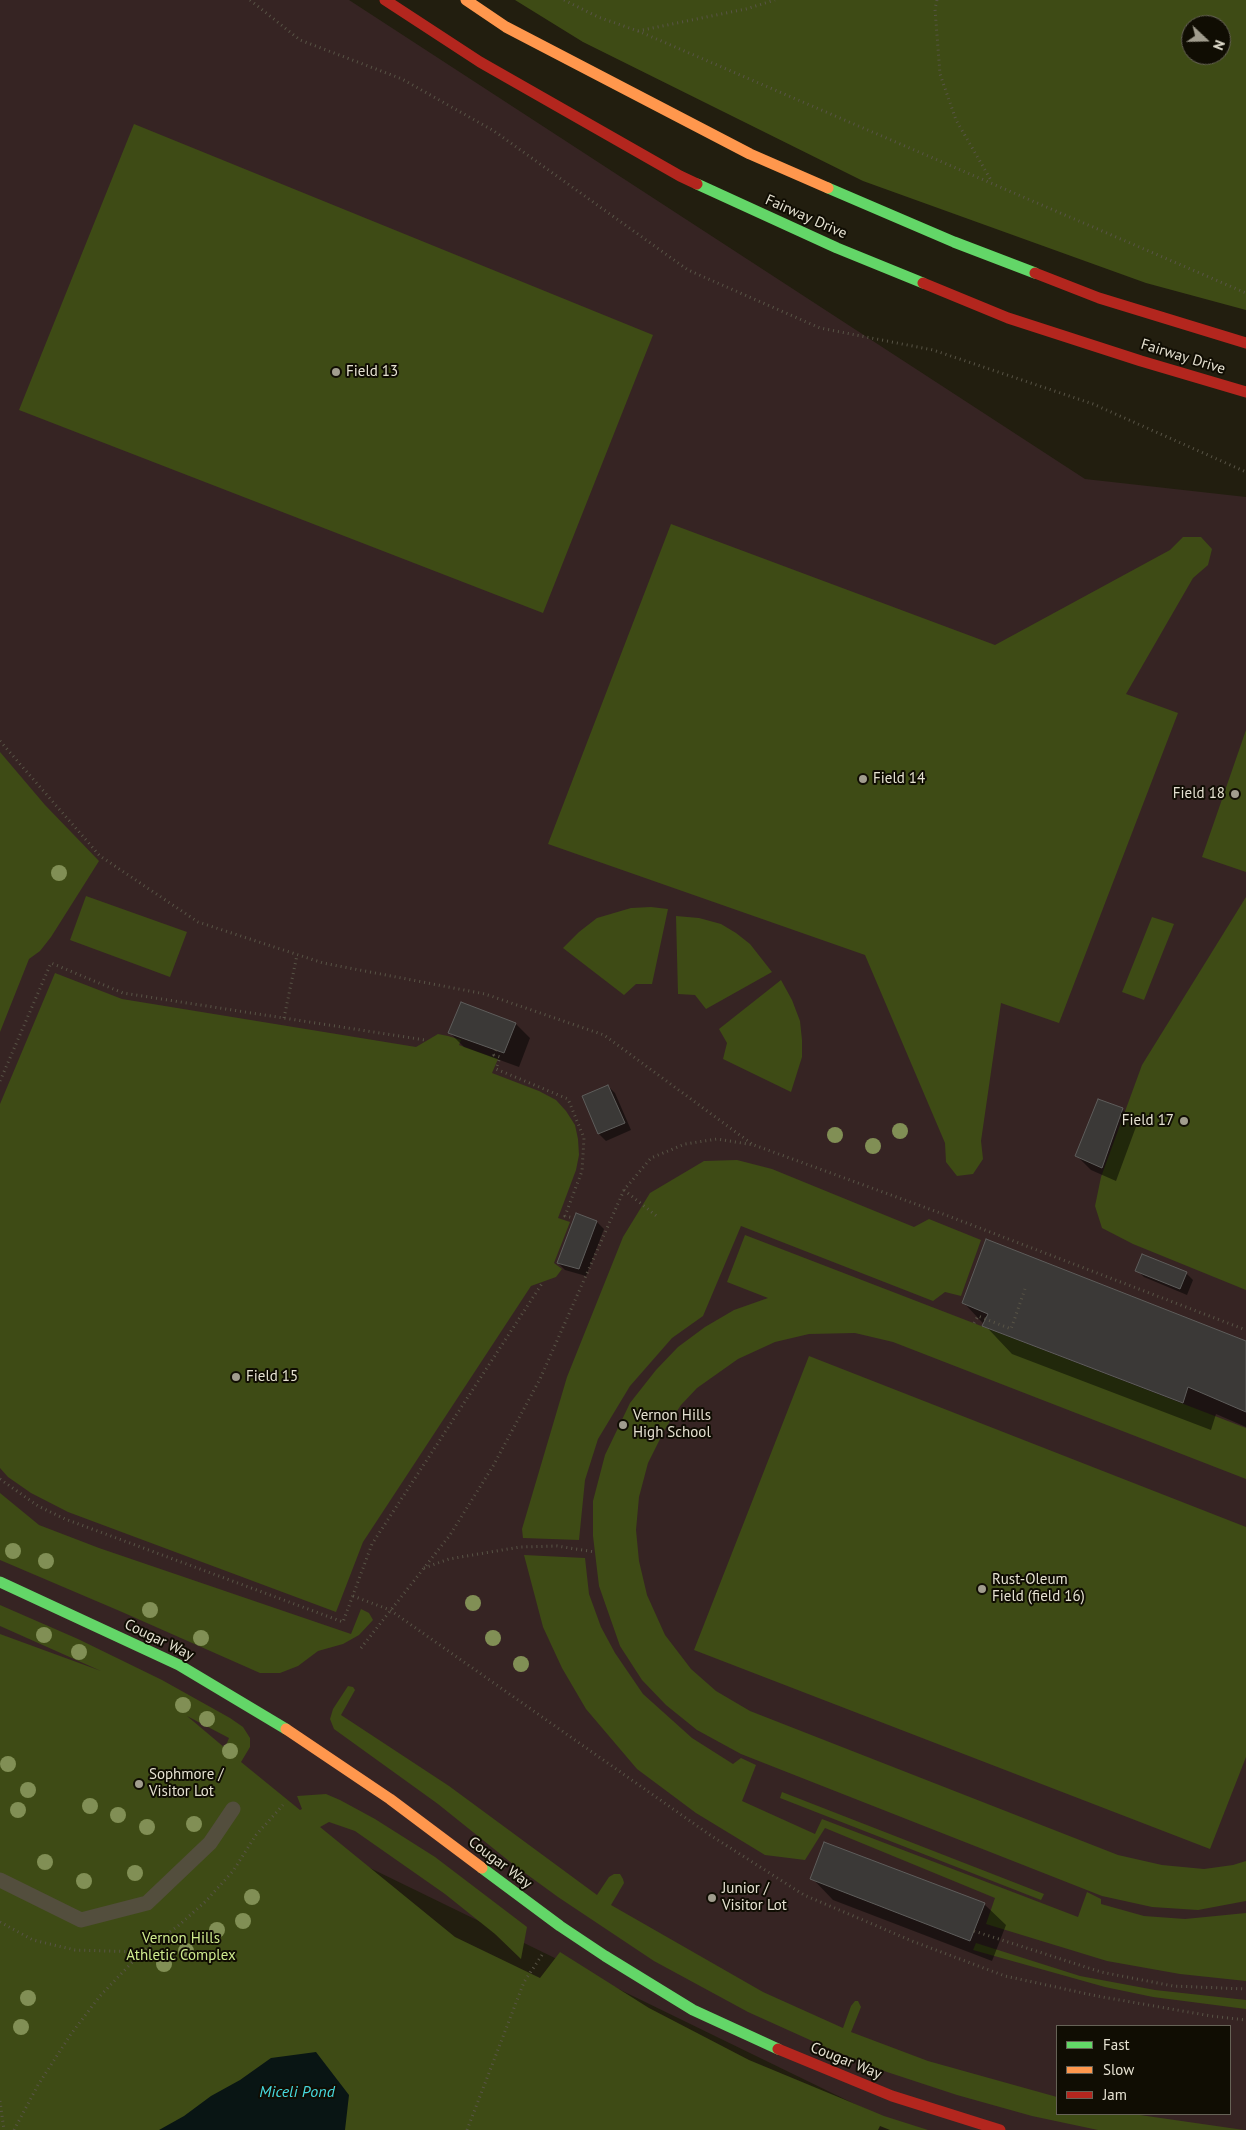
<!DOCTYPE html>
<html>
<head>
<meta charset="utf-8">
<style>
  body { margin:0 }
  #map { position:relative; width:1246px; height:2130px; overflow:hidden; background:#221e0f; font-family:"PT Sans",sans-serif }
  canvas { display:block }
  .legend { position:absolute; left:1056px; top:2025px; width:175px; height:90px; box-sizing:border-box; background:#100d03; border:1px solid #666256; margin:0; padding:6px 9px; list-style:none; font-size:15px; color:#e6e2d2 }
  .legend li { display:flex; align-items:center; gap:10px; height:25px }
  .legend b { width:25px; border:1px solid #666256 }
  .north { position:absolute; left:1181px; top:15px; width:50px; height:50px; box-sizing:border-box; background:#100d03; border:1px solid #666256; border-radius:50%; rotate:111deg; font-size:14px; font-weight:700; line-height:20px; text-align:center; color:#e6e2d2 }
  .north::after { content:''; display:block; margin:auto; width:18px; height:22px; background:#a19d8e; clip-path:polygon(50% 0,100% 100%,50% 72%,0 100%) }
</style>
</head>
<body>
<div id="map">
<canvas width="1246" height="2130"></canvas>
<ul class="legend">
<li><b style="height:6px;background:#63d668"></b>Fast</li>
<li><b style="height:6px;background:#ff974d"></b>Slow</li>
<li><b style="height:6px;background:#b3261e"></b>Jam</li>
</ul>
<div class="north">N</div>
</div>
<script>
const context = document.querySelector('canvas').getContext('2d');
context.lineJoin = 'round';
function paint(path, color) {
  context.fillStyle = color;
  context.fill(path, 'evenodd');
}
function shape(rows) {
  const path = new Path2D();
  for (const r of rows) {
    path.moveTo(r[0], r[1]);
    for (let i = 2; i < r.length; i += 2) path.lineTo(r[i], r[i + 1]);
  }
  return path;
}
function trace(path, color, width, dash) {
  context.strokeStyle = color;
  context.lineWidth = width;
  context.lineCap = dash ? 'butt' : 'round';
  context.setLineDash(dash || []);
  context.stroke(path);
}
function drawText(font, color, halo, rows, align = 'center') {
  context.font = font + ' "PT Sans",sans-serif';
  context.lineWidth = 4;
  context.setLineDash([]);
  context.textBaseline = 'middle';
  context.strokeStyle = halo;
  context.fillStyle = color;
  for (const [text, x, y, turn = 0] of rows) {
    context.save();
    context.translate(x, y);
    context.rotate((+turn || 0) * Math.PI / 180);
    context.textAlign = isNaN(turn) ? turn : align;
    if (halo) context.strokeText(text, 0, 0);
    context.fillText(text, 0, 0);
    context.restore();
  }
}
const education = shape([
  [0,0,349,0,1085,479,1246,497,1246,2130,908,2130,294,1831,0,2010],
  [1057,2026,1230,2026,1230,2114,1057,2114]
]);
const green = shape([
  [515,0,1246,0,1246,310,1146,283,863,181,583,42],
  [1191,25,1221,25,1221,55,1191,55],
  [134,124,653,335,543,613,19,410],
  [671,524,995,645,1170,550,1183,537,1201,537,1212,549,1208,565,1193,578,1126,694,1178,713,1059,1023,1001,1003,981,1141,983,1159,973,1174,957,1176,946,1162,945,1143,865,955,548,844],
  [1246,730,1246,872,1202,857],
  [0,752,45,805,99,861,51,937,40,951,29,959,0,1032],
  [86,896,187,932,170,977,70,940],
  [1246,897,1246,1290,1133,1244,1102,1228,1095,1206,1101,1177,1142,1065],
  [651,907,668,909,652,984,636,984,624,995,563,948,579,932,597,918,631,908],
  [676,916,699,918,721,924,736,933,750,944,772,972,706,1009,695,995,678,994],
  [1152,917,1174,924,1144,1000,1122,992],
  [55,973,122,999,416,1047,438,1034,448,1036,461,1040,459,1045,498,1059,492,1073,539,1091,556,1100,566,1111,575,1125,578,1139,579,1155,576,1170,558,1218,570,1222,554,1263,562,1269,556,1277,531,1286,363,1542,336,1612,68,1512,31,1493,8,1477,0,1468,0,1104],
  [781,980,792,1000,800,1021,802,1040,802,1057,791,1092,723,1059,727,1043,719,1029],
  [704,1161,737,1160,772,1169,914,1227,929,1219,981,1240,961,1296,945,1292,933,1301,741,1226,703,1316,672,1338,630,1386,598,1439,585,1480,579,1540,523,1538,522,1529,567,1377,623,1237,650,1193],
  [745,1235,1246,1428,1246,1479,893,1342,855,1333,809,1334,775,1342,738,1359,697,1388,681,1405,665,1429,648,1463,639,1497,636,1530,639,1561,647,1595,665,1635,691,1669,716,1691,750,1711,1118,1855,1162,1865,1204,1869,1233,1865,1246,1861,1246,1901,1198,1910,1152,1907,1102,1896,741,1754,697,1730,666,1705,642,1680,620,1646,599,1586,593,1536,593,1501,605,1455,630,1403,656,1370,678,1347,705,1327,734,1310,768,1298,727,1282],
  [809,1356,1246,1527,1246,1757,1210,1849,694,1650],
  [0,1493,39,1525,99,1548,351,1634,361,1609,369,1613,373,1620,359,1635,343,1644,318,1651,298,1666,280,1673,260,1673,122,1612,0,1560],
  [524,1555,585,1558,589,1594,601,1627,615,1653,643,1694,692,1738,733,1764,741,1758,756,1765,742,1801,815,1834,822,1819,1078,1917,1087,1892,1101,1899,1101,1904,1144,1916,1185,1919,1246,1913,1246,1981,1180,1974,1107,1961,986,1924,995,1898,825,1828,805,1860,765,1855,696,1813,637,1769,586,1709,562,1668,543,1627],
  [0,1605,78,1639,162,1680,230,1718,243,1727,250,1738,250,1747,241,1762,300,1810,302,1809,297,1796,326,1794,340,1800,375,1819,435,1857,527,1927,521,1959,495,1934,445,1894,355,1831,329,1822,320,1827,455,1937,540,1978,560,1952,649,2008,749,2060,884,2116,928,2130,890,2130,880,2126,878,2130,0,2130,0,1634,101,1671,0,1626],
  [187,1716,229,1738,225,1748],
  [348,1686,353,1687,355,1690,341,1715,449,1786,597,1895,609,1877,614,1874,620,1874,623,1879,624,1883,611,1905,763,1992,843,2028,851,2006,855,2001,858,2001,861,2007,851,2032,928,2061,1057,2097,1057,2114,1133,2114,1244,2130,1098,2130,1032,2116,957,2095,887,2072,830,2049,748,2012,654,1961,558,1897,514,1865,438,1804,334,1729,330,1719,333,1709],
  [782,1792,1044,1894,1041,1900,780,1798],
  [976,1943,1080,1976,1155,1990,1246,2000,1246,2009,1153,1997,1105,1987,973,1950]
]);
const water = shape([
  [316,2052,349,2095,345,2130,159,2130,184,2116,211,2096,240,2080,271,2058]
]);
const shadow = shape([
  [462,1003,516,1024,530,1038,519,1067,464,1047,450,1033],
  [608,1086,615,1093,631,1130,606,1141,599,1134,583,1097],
  [1099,1100,1123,1110,1137,1124,1116,1181,1091,1170,1077,1156],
  [577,1215,597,1222,604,1229,586,1276,565,1270,558,1263],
  [1137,1270,1186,1273,1193,1280,1187,1295,1144,1277],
  [963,1302,1246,1342,1246,1427,1216,1414,1211,1430,1012,1354],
  [812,1878,984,1904,1006,1925,992,1961,833,1900]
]);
const building = shape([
  [461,1002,516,1023,504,1053,448,1033,461,1002],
  [608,1085,625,1123,598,1134,582,1096,608,1085],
  [1098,1099,1123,1108,1102,1168,1075,1156,1098,1099],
  [576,1213,597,1221,579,1269,557,1263,576,1213],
  [986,1239,1246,1341,1246,1412,1188,1387,1183,1403,982,1326,988,1314,962,1303,986,1239],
  [1142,1254,1187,1272,1180,1289,1135,1271,1142,1254],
  [824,1842,985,1903,970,1941,810,1879,824,1842]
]);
const path = shape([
  [250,0,300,40,402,79,494,131,688,270,820,328,933,350,1093,404,1246,472],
  [564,0,598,17,638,31,1246,293],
  [937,0,935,9,940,74,956,120,992,182],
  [638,31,746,9,775,0],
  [0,741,100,856,198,922,323,963,485,994,604,1035,752,1144],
  [284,1018,297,955],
  [496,1050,494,1055,500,1057,496,1069,568,1099,584,1138,582,1171,565,1216,574,1218],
  [0,1081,51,963,123,993,425,1040],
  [624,1190,659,1218],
  [974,1323,978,1316,1011,1329,1025,1289],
  [0,1479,38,1506,65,1519,343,1622,372,1544,543,1282],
  [424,1568,449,1559,520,1547,557,1546,595,1552],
  [353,1596,390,1610,710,1835,804,1895,912,1941,1005,1976,1097,1996,1211,2016,1246,2020],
  [361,1648,450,1535,493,1466,540,1379,624,1190,651,1158,685,1144,717,1139,754,1145,943,1214,1246,1330],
  [0,1922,33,1940,75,1950,141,1952],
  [974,1931,1101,1972,1173,1986,1246,1989],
  [0,2101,4,2130],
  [14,2130,38,2085,71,2034,100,1996,142,1952,178,1926,206,1901,233,1871,256,1835,283,1805],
  [467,2130,524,1982,544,1952]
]);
const lane = shape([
  [0,1880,81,1920,147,1903,210,1843,233,1809]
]);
const fast = shape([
  [697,184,837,248,923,283],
  [828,188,954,242,1035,273],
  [0,1582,179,1665,286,1729],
  [482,1868,560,1926,605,1956,693,2010,778,2049]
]);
const slow = shape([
  [466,0,506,27,750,154,828,188],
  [286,1729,390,1799,482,1868]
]);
const jam = shape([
  [385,0,480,62,680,176,697,184],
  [1035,273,1099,298,1246,343],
  [923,283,1008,318,1141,361,1246,392],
  [778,2049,892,2096,1000,2130]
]);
const trees = [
  [59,873],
  [900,1131],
  [835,1135],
  [873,1146],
  [13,1551],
  [46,1561],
  [473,1603],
  [150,1610],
  [44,1635],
  [201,1638],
  [493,1638],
  [79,1652],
  [521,1664],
  [183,1705],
  [207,1719],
  [230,1751],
  [8,1764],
  [28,1790],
  [90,1806],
  [18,1810],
  [118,1815],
  [194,1824],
  [147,1827],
  [45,1862],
  [135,1873],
  [84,1881],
  [252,1897],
  [243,1921],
  [217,1930],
  [186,1951],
  [164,1964],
  [28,1998],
  [21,2027]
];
const markers = [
  [336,372,5,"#a19d8e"],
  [863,779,5,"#a19d8e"],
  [1235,794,5,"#a19d8e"],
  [1184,1121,5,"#a19d8e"],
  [236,1377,5,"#a19d8e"],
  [623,1425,5,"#a19d8e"],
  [982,1589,5,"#a19d8e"],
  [139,1784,5,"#a19d8e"],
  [712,1898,5,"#a19d8e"]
];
const streetNames = [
  ["Fairway Drive",806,217,24],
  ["Fairway Drive",1183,357,17],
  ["Cougar Way",159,1640,26],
  ["Cougar Way",500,1863,37],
  ["Cougar Way",846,2061,22]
];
const poiNames = [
  ["Field 13",346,372],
  ["Field 14",873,779],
  ["Field 18",1225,794,"right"],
  ["Field 17",1174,1121,"right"],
  ["Field 15",246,1377],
  ["Vernon Hills",633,1416],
  ["High School",633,1433],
  ["Rust-Oleum",992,1580],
  ["Field (field 16)",992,1597],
  ["Sophmore /",149,1775],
  ["Visitor Lot",149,1792],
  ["Junior /",722,1889],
  ["Visitor Lot",722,1906]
];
const parkNames = [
  ["Vernon Hills",181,1939],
  ["Athletic Complex",181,1956]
];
const waterNames = [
  ["Miceli Pond",297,2092]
];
paint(education, '#362423');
paint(green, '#3e4b15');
paint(water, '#091514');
paint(shadow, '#0007');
paint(building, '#3b3937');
trace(building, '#5e5d5b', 1);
trace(path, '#585446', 3, [1, 4]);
trace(lane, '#534e3d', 15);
trace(fast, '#63d668', 11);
trace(slow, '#ff974d', 11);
trace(jam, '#b3261e', 11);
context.fillStyle = '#818f55';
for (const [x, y] of trees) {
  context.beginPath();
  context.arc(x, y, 8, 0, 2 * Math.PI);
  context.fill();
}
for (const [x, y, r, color] of markers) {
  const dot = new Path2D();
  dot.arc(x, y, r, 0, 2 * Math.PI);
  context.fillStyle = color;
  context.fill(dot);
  trace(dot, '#100d03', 2);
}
drawText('15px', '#e6e2d2', '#100d03', streetNames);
drawText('15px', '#e6e2d2', '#100d03', poiNames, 'left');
drawText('15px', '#cfeb8e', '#100d03', parkNames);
drawText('italic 16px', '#47dadf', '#100d03', waterNames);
</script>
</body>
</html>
